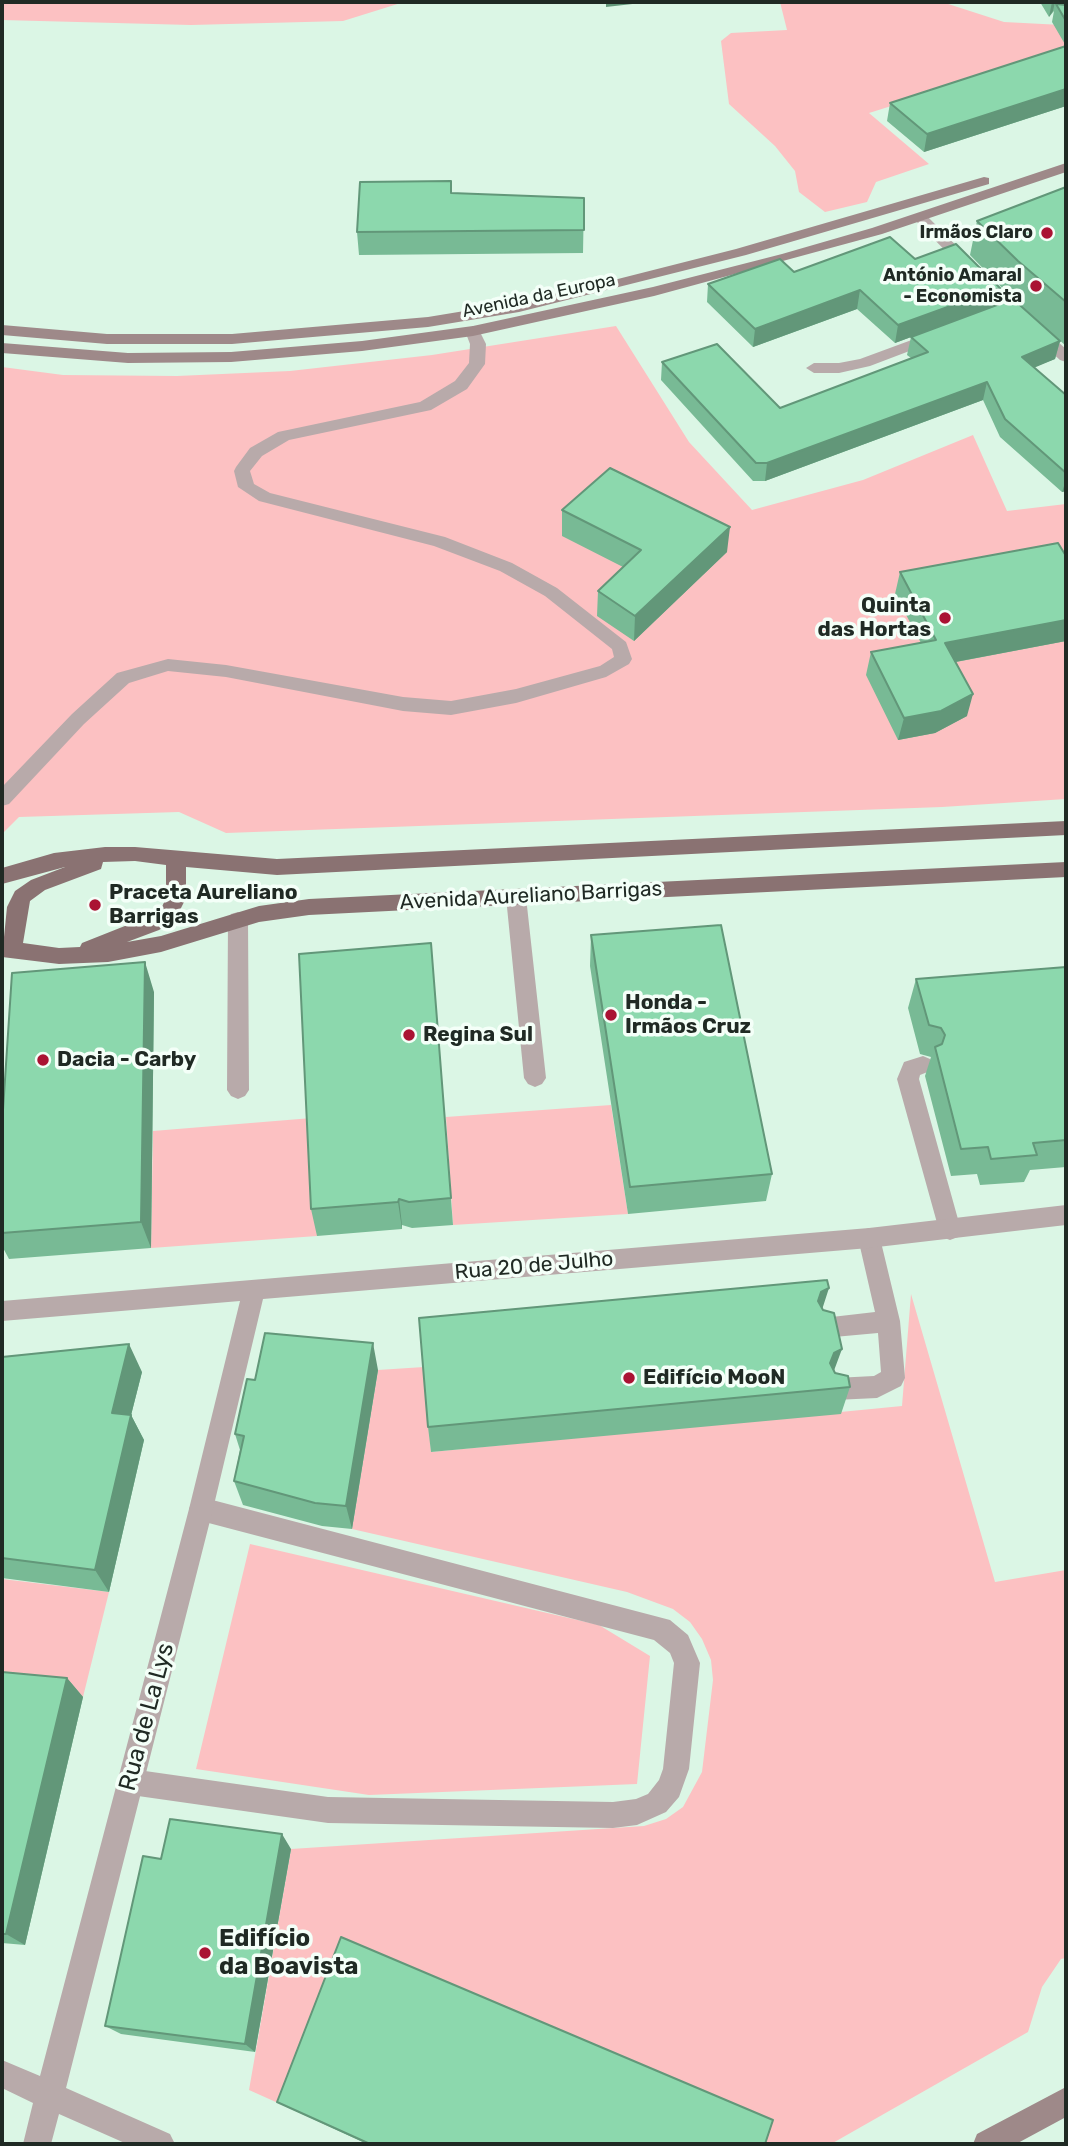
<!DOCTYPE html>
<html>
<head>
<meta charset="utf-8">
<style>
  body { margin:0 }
  #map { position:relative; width:1068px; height:2146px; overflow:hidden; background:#dbf6e5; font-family:Rubik,sans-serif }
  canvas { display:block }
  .frame { position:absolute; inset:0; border:4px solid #202a24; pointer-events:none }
</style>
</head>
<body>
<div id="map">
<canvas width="1068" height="2146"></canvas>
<div class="frame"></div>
</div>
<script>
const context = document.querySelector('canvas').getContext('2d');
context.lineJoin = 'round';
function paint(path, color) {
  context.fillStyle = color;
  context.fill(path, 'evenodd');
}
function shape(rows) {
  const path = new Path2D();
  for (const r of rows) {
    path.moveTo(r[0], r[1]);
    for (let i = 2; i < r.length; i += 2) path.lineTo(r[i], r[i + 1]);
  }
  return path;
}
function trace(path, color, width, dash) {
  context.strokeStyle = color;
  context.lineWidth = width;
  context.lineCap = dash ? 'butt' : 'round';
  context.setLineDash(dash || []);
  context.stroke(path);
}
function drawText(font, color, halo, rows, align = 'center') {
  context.font = font + ' Rubik,sans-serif';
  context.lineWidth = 7;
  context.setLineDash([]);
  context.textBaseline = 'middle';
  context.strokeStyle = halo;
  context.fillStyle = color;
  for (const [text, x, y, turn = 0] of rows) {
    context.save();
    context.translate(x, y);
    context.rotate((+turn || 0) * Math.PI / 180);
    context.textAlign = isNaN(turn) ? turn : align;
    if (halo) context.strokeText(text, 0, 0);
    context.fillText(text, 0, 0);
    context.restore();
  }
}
const green = shape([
  [2,2,404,2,343,21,191,25,2,20],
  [780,2,942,2,1004,22,1062,25,1066,33,1066,51,869,113,929,164,876,182,867,202,825,212,799,192,795,171,775,146,729,104,721,41,731,33,787,30],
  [616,326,689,442,752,510,863,480,973,435,1007,511,1066,504,1066,799,942,807,226,833,179,812,19,817,2,834,2,367,63,375,177,376,290,371,432,355],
  [611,1105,628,1214,453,1225,446,1117],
  [312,1118,317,1236,151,1248,153,1131],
  [911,1294,995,1582,1066,1570,1066,1958,1061,1959,1042,1987,1028,2032,831,2144,758,2144,287,2107,249,2090,291,1849,644,1826,666,1819,683,1807,702,1772,713,1680,711,1660,702,1639,690,1622,673,1609,627,1592,352,1529,378,1370,424,1367,431,1452,902,1406],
  [250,1544,599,1625,650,1656,637,1784,369,1795,196,1769],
  [2,1579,109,1592,83,1697,2,1689]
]);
const lane = shape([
  [473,326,478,328,486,344,485,364,467,389,431,410,289,440,262,456,250,471,254,484,270,493,445,537,512,563,557,588,626,642,632,659,629,664,606,677,516,703,451,715,403,711,226,677,168,671,129,683,84,724,9,804,2,806,2,787,72,714,117,673,168,659,226,665,403,697,451,701,516,689,600,666,614,657,612,649,545,596,500,571,434,546,259,501,238,487,234,471,236,467,250,448,278,432,420,402,455,381,469,363,470,344,465,331,473,326],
  [516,889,523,892,526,897,546,1078,542,1084,535,1087,528,1084,524,1078,506,897,509,892,516,889],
  [238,912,245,914,248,920,249,1090,245,1096,238,1099,231,1096,227,1090,228,920,231,914,238,912],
  [923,1056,930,1059,933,1065,930,1071,920,1075,919,1079,961,1230,958,1237,950,1240,942,1237,939,1230,897,1079,904,1062,923,1056],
  [869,1228,877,1231,880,1238,900,1321,905,1378,901,1386,877,1398,835,1400,827,1397,823,1389,827,1381,835,1378,874,1376,881,1372,878,1333,823,1338,815,1335,812,1328,815,1321,823,1318,875,1312,858,1238,861,1231,869,1228],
  [201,1497,670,1620,688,1635,700,1663,689,1769,679,1797,666,1812,637,1825,613,1828,328,1823,131,1795,122,1791,118,1782,122,1773,131,1769,328,1797,613,1802,636,1799,648,1794,659,1780,663,1769,674,1663,670,1653,654,1640,201,1521,192,1517,189,1509,192,1501,201,1497]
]);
const street = shape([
  [920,213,925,214,1008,298,1066,349,1066,362,1060,360,998,304,915,220,913,217,920,213],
  [936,331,941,333,944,336,941,339,870,366,839,373,814,373,806,368,814,363,839,363,860,359,936,331],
  [1066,1205,1066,1225,869,1248,263,1299,213,1509,66,2088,170,2134,175,2144,127,2144,59,2114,51,2144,23,2144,33,2103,2,2088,2,2060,40,2076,189,1509,240,1301,2,1321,2,1301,869,1228,1066,1205]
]);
const secondary = shape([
  [1066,163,1066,172,882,234,654,296,473,336,362,351,231,362,128,363,2,353,2,343,128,353,231,352,362,341,473,326,653,287,782,254,872,228,1066,163],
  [984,177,989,178,989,184,746,255,519,312,428,327,232,344,107,344,2,335,2,325,107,334,232,334,428,317,519,302,610,281,736,249,984,177],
  [1066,2087,1066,2117,1016,2144,973,2144,977,2134,1066,2087]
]);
const primary = shape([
  [1066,821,1066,835,277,875,186,867,186,898,175,920,159,930,127,942,161,936,259,906,309,899,1066,862,1066,877,309,915,259,922,161,952,108,962,59,964,2,957,7,907,15,891,31,880,65,867,2,884,2,868,54,853,105,847,135,847,277,859,1066,821],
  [135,861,166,865,166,898,161,909,145,918,82,943,80,947,59,948,23,943,30,901,45,890,101,869,103,862,135,861]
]);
const wall = shape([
  [1040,2,1066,2,1066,106,924,152,887,121,890,103,1066,46,1052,22,1054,11,1049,17],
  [1066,187,1066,346,1017,302,1060,341,1055,359,1034,367,1066,395,1066,491,1062,492,1000,437,983,400,765,481,753,481,661,380,662,362,780,408,911,358,907,355,911,337,895,343,857,309,753,347,707,302,708,284,794,272,915,259,1000,288,995,305,1013,299,970,255,977,221],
  [451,193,584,198,583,253,359,255,357,232],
  [562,510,727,552,634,641,597,616,598,591,623,567,562,536],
  [1066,556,1066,641,956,662,967,716,935,733,898,740,866,675,871,652,921,643,895,594,900,572],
  [591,935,772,1174,766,1201,628,1214,590,966],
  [431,943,453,1225,412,1228,402,1225,402,1229,317,1236,311,1209],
  [1066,967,1066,1167,1030,1170,1024,1182,980,1185,977,1174,951,1176,925,1076,931,1057,920,1054,908,1008,916,979],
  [154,992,151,1248,9,1259,2,1246,2,1125],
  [822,1309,834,1371,850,1387,841,1414,431,1452,428,1427],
  [2,1357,142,1372,131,1415,144,1440,109,1592,2,1578],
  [378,1370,352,1529,322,1526,243,1505,234,1481,240,1450,235,1434],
  [2,1672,67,1678,83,1697,25,1945,2,1943],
  [291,1849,255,2052,121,2034,105,2026,161,1859],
  [277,2102,765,2144,367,2144,287,2107]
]);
const shadedWall = shape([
  [606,2,650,2,606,7],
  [1052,2,1055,2,1053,11,1049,17],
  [1066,89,1066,106,924,152,927,134],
  [1000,288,995,306,895,343,898,325],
  [860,290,857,309,753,347,755,329],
  [1060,341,1055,359,1017,375,1022,357],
  [987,382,983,400,765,481,767,463],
  [1066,480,1066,491,1062,492],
  [730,527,727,552,634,641,635,616],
  [1066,620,1066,641,939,665,945,643],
  [973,694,967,716,935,733,898,740,904,718],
  [145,962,154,992,151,1248,141,1222],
  [399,1199,402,1225,402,1229,398,1202],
  [829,1288,820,1316,813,1320,821,1292],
  [373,1343,378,1370,352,1529,346,1506],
  [129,1344,142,1372,125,1439,112,1413],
  [842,1349,832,1376,821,1390,834,1353],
  [131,1415,144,1440,109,1592,95,1570],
  [67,1678,83,1697,25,1945,6,1934],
  [282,1834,291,1849,255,2052,245,2044]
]);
const building = shape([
  [1056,4,1066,5,1066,21,1056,4],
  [1066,46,1066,89,927,134,890,103,1066,46],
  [451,181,451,193,584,198,584,230,357,232,360,182,451,181],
  [1066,187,1066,302,1018,261,977,221,1066,187],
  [890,237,915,259,956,244,1000,288,898,325,860,290,755,329,708,284,780,259,794,272,890,237],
  [1013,299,1060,341,1022,357,1066,395,1066,473,1005,419,987,382,767,463,756,463,662,362,717,344,780,408,928,352,911,337,1013,299],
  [610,468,730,527,635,616,598,591,641,550,562,510,610,468],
  [1058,543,1066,556,1066,620,945,643,973,694,941,711,904,718,871,652,936,640,900,572,1058,543],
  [721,925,772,1174,630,1187,591,935,721,925],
  [431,943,451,1198,409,1202,399,1199,398,1202,311,1209,299,954,431,943],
  [145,962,141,1222,2,1233,2,1125,12,973,145,962],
  [1066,967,1066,1140,1033,1143,1037,1155,991,1159,988,1147,961,1149,935,1047,942,1044,945,1035,941,1028,929,1025,916,979,1066,967],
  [827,1280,829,1288,821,1292,818,1301,823,1310,834,1313,842,1349,834,1353,830,1363,835,1373,848,1376,850,1387,428,1427,419,1318,827,1280],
  [265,1333,373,1343,346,1506,315,1503,234,1481,244,1436,235,1434,247,1379,255,1380,265,1333],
  [129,1344,112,1413,131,1415,95,1570,2,1558,2,1357,129,1344],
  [2,1672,67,1678,6,1934,2,1934,2,1672],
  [170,1819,282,1834,245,2044,105,2026,143,1856,161,1859,170,1819],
  [341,1937,773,2120,765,2144,370,2144,277,2102,341,1937]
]);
const markers = [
  [1047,233,7,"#aa1333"],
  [1036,286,7,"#aa1333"],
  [945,618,7,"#aa1333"],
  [95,905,7,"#aa1333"],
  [611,1015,7,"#aa1333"],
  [409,1035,7,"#aa1333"],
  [43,1060,7,"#aa1333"],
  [629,1378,7,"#aa1333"],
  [205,1953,7,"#aa1333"]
];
const farPoinames = [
  ["Irmãos Claro",1033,233],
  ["António Amaral",1022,276],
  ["- Economista",1022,297]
];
const farStreetnames = [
  ["Avenida da Europa",539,296,-12]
];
const poiNames = [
  ["Quinta",931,606,"right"],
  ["das Hortas",931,630,"right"],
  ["Praceta Aureliano",109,893],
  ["Barrigas",109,917],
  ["Honda -",625,1003],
  ["Irmãos Cruz",625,1027],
  ["Regina Sul",423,1035],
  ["Dacia - Carby",57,1060],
  ["Edifício MooN",643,1378]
];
const streetNames = [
  ["Avenida Aureliano Barrigas",531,896,-3],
  ["Rua 20 de Julho",534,1266,-5]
];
const nearStreetnames = [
  ["Rua de La Lys",147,1717,-75]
];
const nearPoinames = [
  ["Edifício",219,1939],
  ["da Boavista",219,1967]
];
paint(green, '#fcc1c2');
paint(lane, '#b8aaaa');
paint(street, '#b8aaaa');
paint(secondary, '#9e8989');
paint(primary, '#8a7272');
paint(wall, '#78ba95');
paint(shadedWall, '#629779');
paint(building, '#8cd8ad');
trace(building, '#629779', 2);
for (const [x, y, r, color] of markers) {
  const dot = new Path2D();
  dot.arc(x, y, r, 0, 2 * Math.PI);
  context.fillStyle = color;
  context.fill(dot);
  trace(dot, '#f4fff8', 2.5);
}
drawText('bold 18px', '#202a24', '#f4fff8', farPoinames, 'right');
drawText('18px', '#202a24', '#f4fff8', farStreetnames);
drawText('bold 21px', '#202a24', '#f4fff8', poiNames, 'left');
drawText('21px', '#202a24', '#f4fff8', streetNames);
drawText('24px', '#202a24', '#f4fff8', nearStreetnames);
drawText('bold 24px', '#202a24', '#f4fff8', nearPoinames, 'left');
</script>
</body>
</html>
